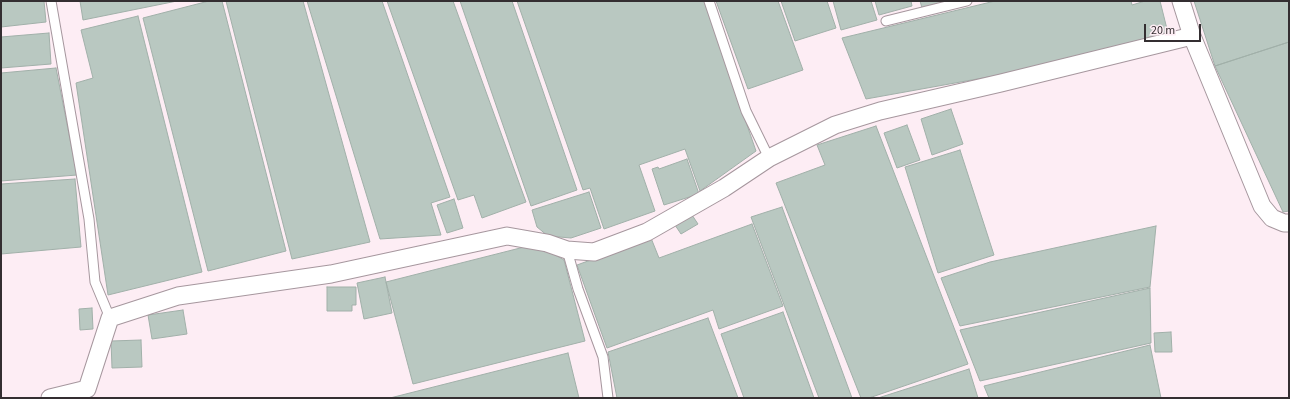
<!DOCTYPE html>
<html>
<head>
<meta charset="utf-8">
<style>
  body { margin:0 }
  #map { position:relative; width:1290px; height:399px; overflow:hidden; background:#fdedf4; font-family:"Source Sans 3",sans-serif }
  canvas { display:block }
  .frame { position:absolute; inset:0; border:2px solid #342e31; pointer-events:none }
  .scale { position:absolute; left:1144px; top:24px; width:57px; height:18px; box-sizing:border-box; border:2px solid #342e31; border-top:0; padding-left:5px; font-size:12px; line-height:14px; white-space:nowrap; color:#342e31; -webkit-text-stroke:3px #fdedf4; paint-order:stroke }
</style>
</head>
<body>
<div id="map">
<canvas width="1290" height="399"></canvas>
<div class="frame"></div>
<div class="scale">20 m</div>
</div>
<script>
const context = document.querySelector('canvas').getContext('2d');
context.lineJoin = 'round';
function paint(path, color) {
  context.fillStyle = color;
  context.fill(path, 'evenodd');
}
function shape(rows) {
  const path = new Path2D();
  for (const r of rows) {
    path.moveTo(r[0], r[1]);
    for (let i = 2; i < r.length; i += 2) path.lineTo(r[i], r[i + 1]);
  }
  return path;
}
function trace(path, color, width, dash) {
  context.strokeStyle = color;
  context.lineWidth = width;
  context.lineCap = dash ? 'butt' : 'round';
  context.setLineDash(dash || []);
  context.stroke(path);
}
const building = shape([
  [1,1,44,1,46,22,1,27,1,1],
  [80,1,177,1,83,20,80,1],
  [209,1,222,1,286,251,208,271,143,18,209,1],
  [226,1,303,1,370,242,292,259,226,1],
  [307,1,382,1,450,197,431,203,441,235,380,239,307,1],
  [387,1,453,1,526,202,482,218,474,195,458,200,387,1],
  [460,1,512,1,577,190,531,206,460,1],
  [517,1,704,1,756,151,700,191,685,149,639,165,655,211,604,229,590,188,583,190,517,1],
  [716,1,778,1,803,70,748,89,716,1],
  [781,1,827,1,836,28,795,41,781,1],
  [833,1,871,1,877,20,841,30,833,1],
  [875,1,911,1,912,6,879,15,875,1],
  [920,1,949,1,922,8,920,1],
  [995,1,1131,1,1132,5,1145,1,1160,1,1168,33,1005,74,866,99,842,38,995,1],
  [1194,1,1289,1,1289,42,1215,66,1194,1],
  [138,16,202,272,108,295,76,83,93,78,81,30,138,16],
  [49,33,51,64,1,68,1,37,49,33],
  [1289,42,1289,211,1283,212,1215,66,1289,42],
  [56,68,77,175,1,181,1,73,56,68],
  [951,109,963,144,932,155,921,119,951,109],
  [907,125,920,160,897,168,884,133,907,125],
  [876,126,968,364,869,398,861,398,776,183,825,165,817,145,876,126],
  [960,150,994,255,938,273,905,167,960,150],
  [687,159,699,194,664,205,652,169,658,167,659,169,687,159],
  [75,179,81,247,1,254,1,184,75,179],
  [589,192,601,228,571,238,548,236,537,227,532,210,589,192],
  [454,199,463,228,447,233,437,205,454,199],
  [782,207,852,398,819,398,751,217,782,207],
  [692,215,698,224,681,234,675,225,692,215],
  [752,224,783,306,719,329,713,310,607,348,577,265,651,238,659,258,752,224],
  [1156,226,1150,287,960,326,941,278,990,262,1156,226],
  [536,244,564,260,585,341,413,384,386,282,536,244],
  [385,277,392,313,364,319,357,283,385,277],
  [327,287,356,287,356,305,352,305,352,311,327,311,327,287],
  [1150,288,1151,343,980,381,960,330,1150,288],
  [92,308,93,329,80,330,79,309,92,308],
  [183,310,187,334,152,339,148,315,183,310],
  [783,312,814,398,744,398,721,334,783,312],
  [708,318,738,398,617,398,608,352,708,318],
  [1171,332,1172,352,1155,352,1154,333,1171,332],
  [141,340,142,367,112,368,111,341,141,340],
  [1150,345,1161,398,989,398,984,386,1150,345],
  [568,353,579,398,390,398,568,353],
  [969,369,978,398,878,398,969,369]
]);
const service = shape([
  [51,1,89,219,95,282,110,318],
  [709,1,746,111,769,158],
  [886,21,967,1],
  [567,250,578,289,603,357,608,398]
]);
const minor = shape([
  [1181,1,1192,36,1262,206,1272,218,1284,223,1289,223],
  [50,398,87,389,110,318,178,296,331,274,507,236,547,243,567,250,594,252,647,232,724,188,769,158,835,125,880,111,1001,83,1192,36]
]);
paint(building, '#b9c8c1');
trace(building, '#a1b0a9', 1);
trace(service, '#a6979e', 11);
trace(minor, '#a6979e', 19);
trace(service, '#fff', 9);
trace(minor, '#fff', 17);
</script>
</body>
</html>
